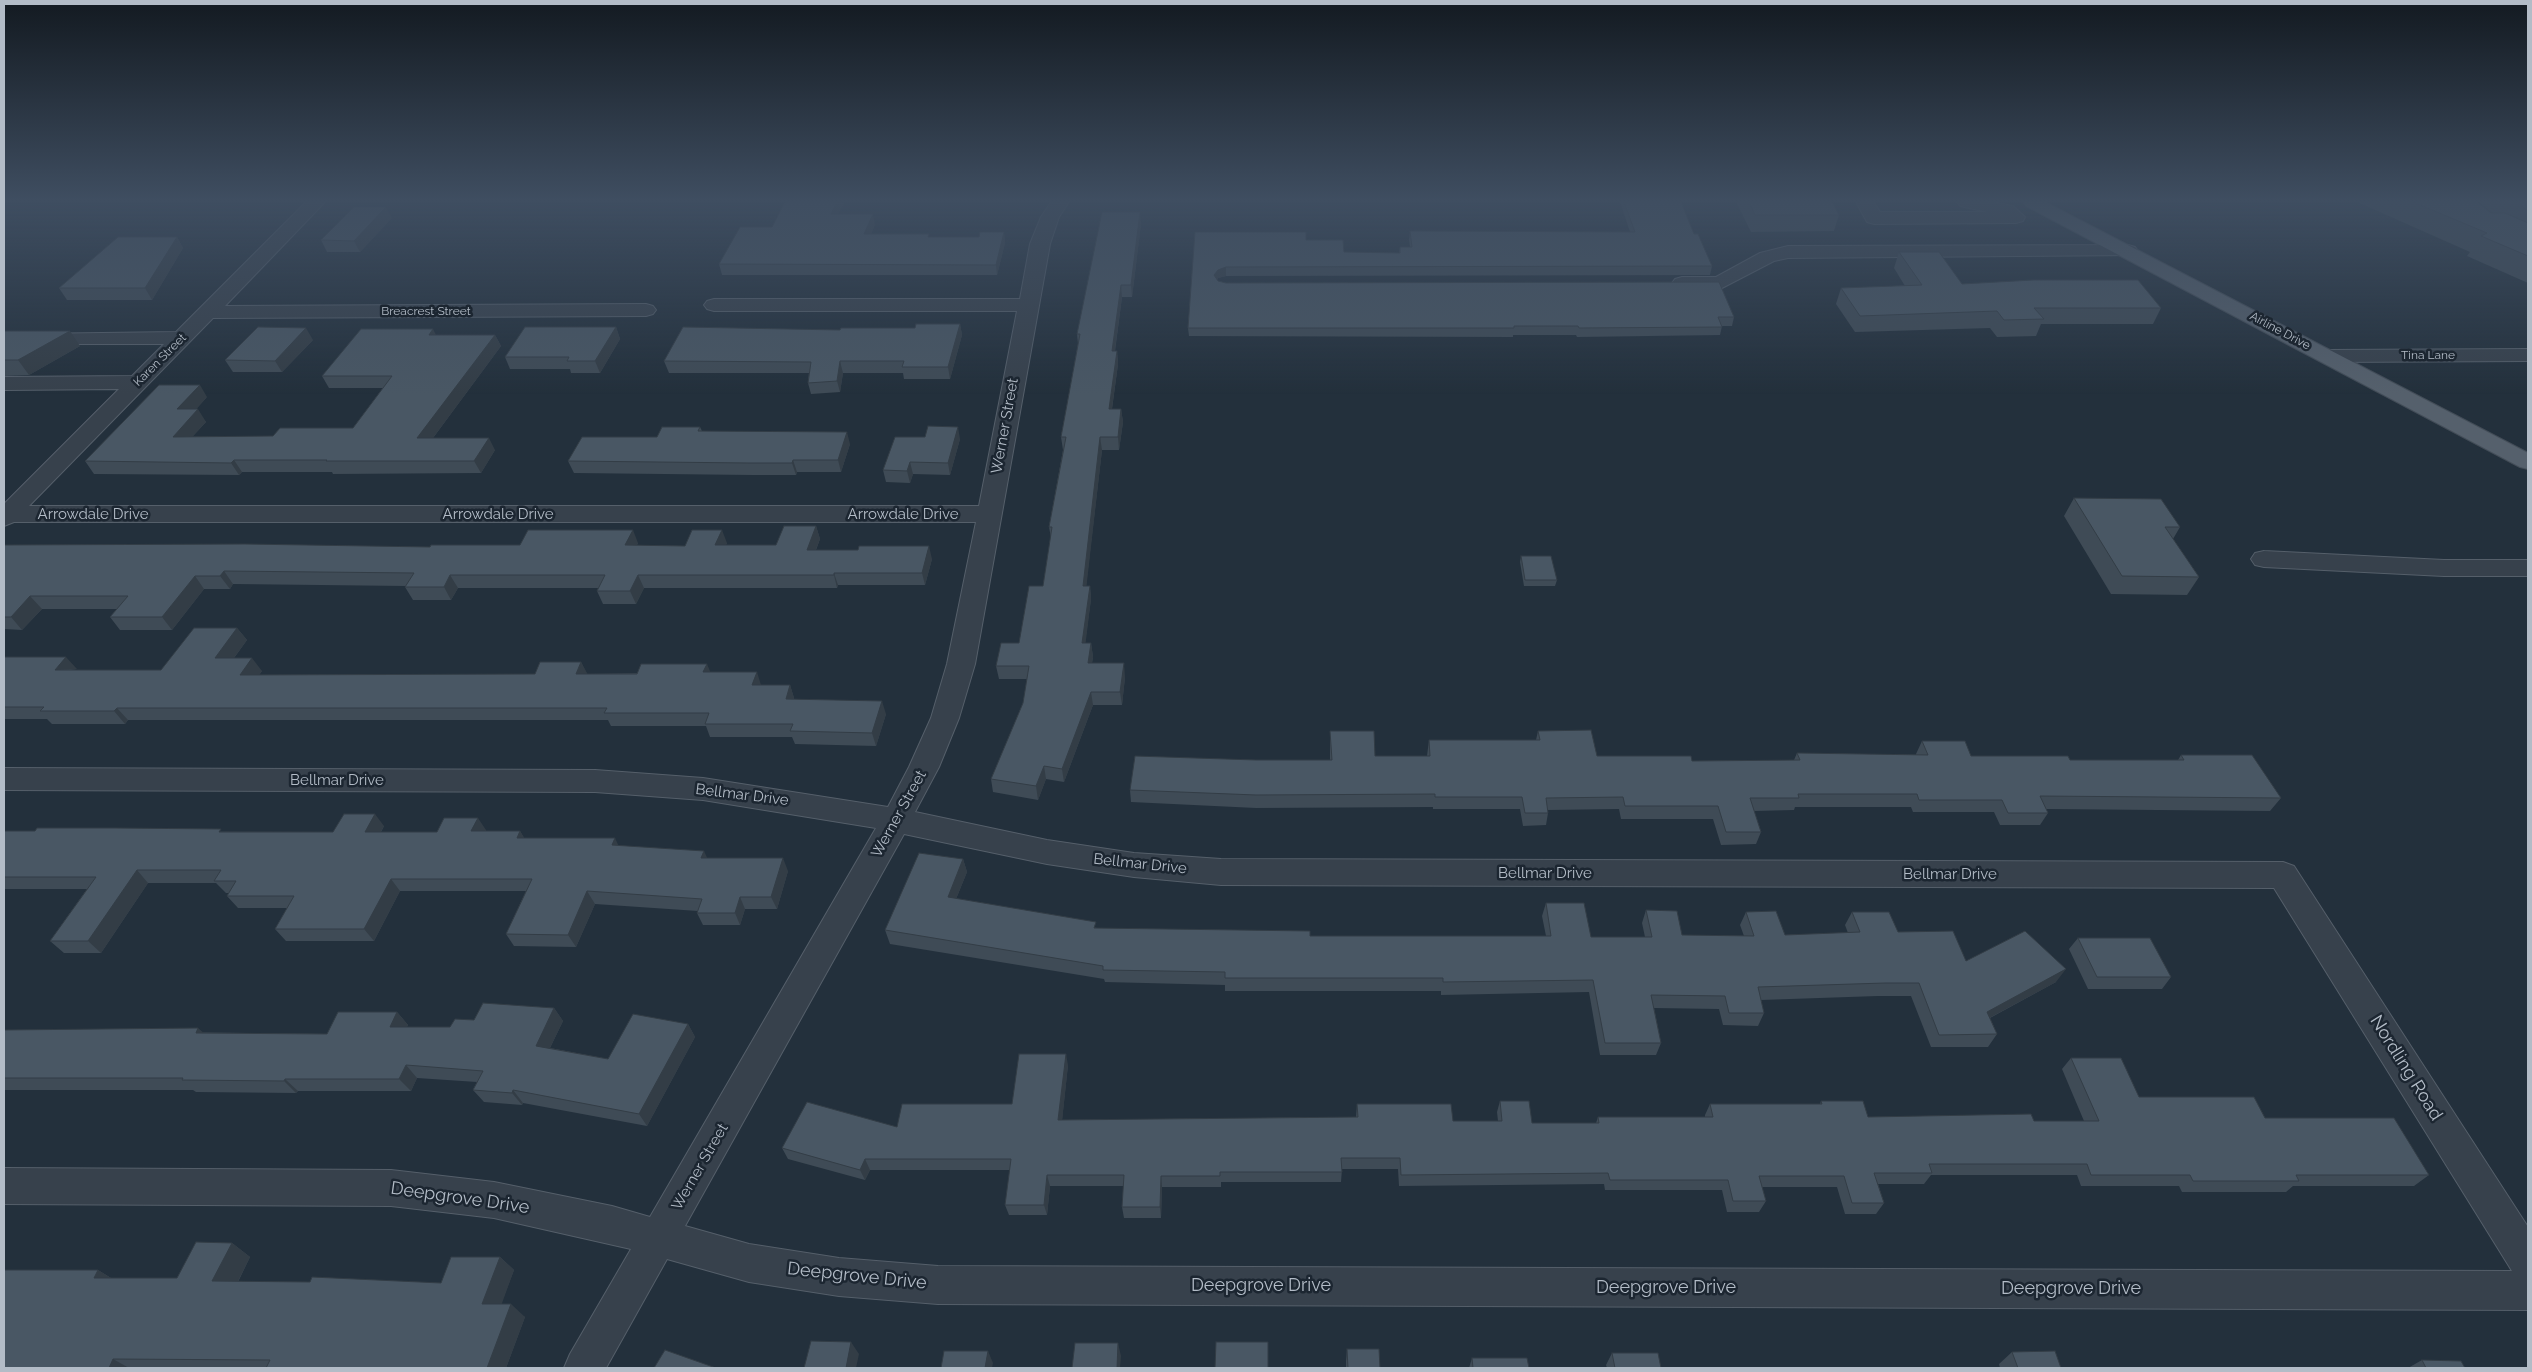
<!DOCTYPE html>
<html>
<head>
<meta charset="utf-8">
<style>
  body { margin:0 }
  #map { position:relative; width:2532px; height:1372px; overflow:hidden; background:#23303c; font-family:Raleway,sans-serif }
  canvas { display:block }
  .frame { position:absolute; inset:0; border:5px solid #b3bcc7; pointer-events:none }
</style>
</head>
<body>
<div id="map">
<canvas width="2532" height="1372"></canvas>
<div class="frame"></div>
</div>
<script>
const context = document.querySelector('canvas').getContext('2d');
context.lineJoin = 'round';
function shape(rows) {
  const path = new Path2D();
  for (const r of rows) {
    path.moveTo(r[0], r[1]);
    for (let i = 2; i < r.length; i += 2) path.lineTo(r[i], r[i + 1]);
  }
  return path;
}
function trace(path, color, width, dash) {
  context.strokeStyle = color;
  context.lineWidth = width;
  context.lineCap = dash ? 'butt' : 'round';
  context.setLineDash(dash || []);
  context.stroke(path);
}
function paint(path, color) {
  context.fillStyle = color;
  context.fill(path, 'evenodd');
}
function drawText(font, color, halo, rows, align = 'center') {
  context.font = font + ' Raleway,sans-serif';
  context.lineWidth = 5;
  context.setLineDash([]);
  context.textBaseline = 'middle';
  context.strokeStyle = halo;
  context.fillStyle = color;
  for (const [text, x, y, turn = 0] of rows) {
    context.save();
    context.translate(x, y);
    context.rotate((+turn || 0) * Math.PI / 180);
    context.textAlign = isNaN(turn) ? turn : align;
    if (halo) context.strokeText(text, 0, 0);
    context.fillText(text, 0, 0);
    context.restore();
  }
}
const minor = shape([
  [306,202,325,202,225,306,646,304,653,306,656,310,653,314,646,316,213,318,29,506,979,506,1017,311,714,311,707,309,704,305,707,301,714,299,1020,299,1030,244,1041,217,1051,202,1069,202,1059,217,1050,244,975,664,959,718,939,767,915,812,1047,840,1134,853,1221,859,2283,862,2294,866,2528,1227,2528,1310,938,1304,839,1296,749,1282,667,1259,606,1368,564,1368,570,1354,631,1249,494,1218,391,1206,4,1204,4,1168,391,1170,494,1182,612,1206,650,1217,876,828,703,800,595,792,4,790,4,768,595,770,703,778,888,807,909,767,931,718,947,664,976,522,14,522,4,526,4,504,119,389,4,390,4,377,132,376,164,344,36,344,29,342,26,338,29,334,176,332,306,202],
  [904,834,1047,864,1134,877,1221,885,2274,888,2512,1271,938,1266,839,1258,749,1244,685,1226,904,834],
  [1856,202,1874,202,1880,212,1987,212,1960,206,1957,202,1992,202,2013,206,2025,217,2023,221,2016,223,1874,224,1867,222,1856,202],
  [2128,245,2135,247,2138,251,2135,255,1788,258,1774,261,1720,289,1682,289,1675,287,1672,283,1675,279,1682,277,1716,277,1760,253,1788,246,2128,245],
  [2528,349,2528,361,2328,362,2321,360,2317,356,2321,352,2328,350,2528,349],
  [2264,551,2444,560,2528,560,2528,576,2444,576,2264,567,2255,565,2251,559,2255,553,2264,551]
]);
const major = shape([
  [2023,202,2045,202,2528,453,2528,469,2520,467,2026,206,2023,202]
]);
const wall = shape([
  [1620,202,1681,202,1694,234,1712,266,1710,275,1226,276,1218,278,1217,280,1218,281,1226,283,1734,317,1732,326,1722,326,1720,335,1577,337,1576,335,1513,335,1513,337,1189,336,1188,328,1195,232,1306,240,1344,252,1399,253,1400,247,1410,247,1409,240,1410,231,1630,232],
  [1736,202,1832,202,1839,215,1834,231,1751,232],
  [2357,202,2477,202,2491,213,2492,213,2479,202,2528,202,2528,283,2467,256,2470,252],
  [1140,212,1141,224,1132,297,1122,297,1115,351,1117,351,1118,364,1112,409,1121,409,1123,422,1119,450,1102,450,1086,586,1090,586,1091,599,1085,643,1091,643,1093,657,1092,663,1125,677,1122,705,1093,705,1064,782,1046,779,1038,800,993,792,991,779,1023,703,1027,679,999,679,996,666,1019,643,1043,586,1051,538,1049,527,1063,450,1061,437,1078,344,1077,334],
  [839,214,875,224,871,234,929,237,979,237,1004,232,1005,243,997,275,722,275,719,264],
  [392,218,360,252,327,252,321,240],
  [177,237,183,248,152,300,67,300,59,288],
  [1899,252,1962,284,2161,308,2153,324,2041,324,2036,336,1997,337,1990,328,1855,332,1836,304,1841,288,1905,286,1894,268],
  [960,324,962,335,950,379,904,379,903,373,843,373,840,392,811,394,808,383,809,373,669,373,664,361,840,330,915,328],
  [616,327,620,339,600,373,571,373,570,369,510,369,505,357],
  [4,331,80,346,29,375,4,376],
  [436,335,495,335,501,346,433,438,495,450,481,473,333,474,332,472,242,472,239,475,94,474,85,461,207,397,196,409,206,422,192,437,273,436,353,428,383,388,329,388,322,376],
  [313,340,282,372,233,372,225,360],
  [700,427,702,431,850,444,841,472,797,472,796,475,752,475,574,473,568,461,657,437],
  [960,439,950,475,913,474,910,483,886,482,883,470],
  [2074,498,2180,527,2173,539,2199,577,2187,595,2111,594,2064,516],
  [816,526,820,539,816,550,932,559,925,585,838,585,837,588,644,588,636,604,603,604,597,591,598,588,458,588,451,600,413,600,405,587,406,586,233,584,230,589,204,589,172,630,120,630,110,617,117,609,42,609,22,630,4,629,4,545,430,547,638,543,637,545,685,546,727,543,726,545,776,545],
  [1521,556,1557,580,1555,586,1524,586,1520,562],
  [237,628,247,640,234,658,262,671,259,675,535,674,581,662,587,674,711,672,761,685,790,685,794,698,794,699,886,714,876,746,795,744,792,737,710,737,706,726,611,726,608,720,128,720,125,724,52,724,47,719,4,719,4,657,77,670,161,670],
  [1330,731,1375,756,1427,756,1429,740,1536,740,1538,731,1597,756,1692,761,1794,760,1797,753,1916,755,1916,754,1922,741,1971,756,2070,760,2178,760,2181,755,2281,798,2270,811,2046,809,2048,813,2040,825,2000,825,1994,812,1913,812,1911,807,1795,807,1794,810,1754,811,1761,832,1756,844,1721,845,1713,819,1621,819,1619,809,1548,810,1548,813,1546,825,1523,826,1520,809,1433,809,1433,807,1256,808,1131,802,1130,790,1256,760,1330,760],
  [384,826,381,832,437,832,486,830,486,831,520,831,524,838,619,846,788,871,777,909,745,909,740,925,703,925,697,913,698,911,595,904,576,947,514,946,506,934,526,891,400,891,374,941,286,941,275,929,287,908,238,908,227,896,229,893,226,893,216,883,148,883,101,953,64,953,50,941,87,889,4,889,4,831,333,832],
  [963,859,967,872,956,899,1097,928,1310,936,1546,936,1542,916,1546,903,1591,937,1645,937,1642,923,1646,910,1682,935,1744,936,1740,925,1746,912,1785,935,1848,933,1845,925,1852,912,1966,961,2056,982,1990,1018,1997,1034,1988,1047,1931,1047,1911,996,1878,996,1761,1000,1764,1013,1758,1026,1723,1025,1719,1009,1654,1008,1661,1043,1656,1055,1600,1055,1589,992,1441,995,1441,991,1225,991,1225,985,1105,982,1104,979,890,944,885,930],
  [2078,938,2171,977,2162,989,2088,989,2069,949],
  [554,1008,563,1021,550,1048,608,1059,688,1024,695,1037,647,1126,523,1103,522,1105,484,1102,473,1090,477,1082,417,1078,411,1091,298,1091,296,1093,196,1092,193,1090,4,1090,4,1091,4,1030,327,1034,397,1012,408,1025,407,1027,450,1027,474,1020],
  [2071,1058,2139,1097,2265,1118,2429,1175,2414,1186,2293,1186,2286,1192,2182,1192,2179,1186,2081,1186,2077,1175,1931,1175,1924,1184,1878,1184,1884,1203,1876,1214,1845,1214,1837,1187,1762,1187,1766,1201,1759,1212,1727,1212,1722,1190,1605,1190,1604,1184,1399,1186,1398,1169,1342,1169,1341,1182,1221,1182,1221,1187,1162,1187,1161,1218,1124,1218,1122,1207,1124,1186,1050,1186,1047,1215,1009,1215,1005,1205,1010,1170,870,1170,865,1180,788,1159,782,1148,897,1127,1012,1104,1068,1065,1062,1120,1356,1117,1357,1104,1453,1121,1498,1121,1497,1112,1500,1101,1532,1123,1596,1123,1598,1117,1705,1117,1705,1115,1710,1104,1820,1104,1821,1101,1868,1117,2034,1121,2084,1121,2062,1069],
  [232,1243,250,1257,238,1282,441,1283,500,1257,514,1270,501,1304,525,1317,506,1368,4,1368,98,1270,111,1278,177,1278],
  [1347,1349,1380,1368,1346,1368,1346,1361],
  [2012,1352,2061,1368,2000,1368,1999,1364],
  [1612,1353,1661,1368,1607,1368,1606,1365],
  [1472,1358,1529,1368,1469,1368],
  [2422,1360,2465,1368,2408,1368]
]);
const shadedWall = shape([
  [837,202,845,202,833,224,831,214],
  [386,207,392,218,360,252,354,241],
  [1140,212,1141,224,1132,297,1131,285],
  [873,214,875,224,867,245,864,234],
  [1004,232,1005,243,997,275,996,265],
  [177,237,183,248,152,300,145,288],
  [1226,267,1226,276,1218,278,1214,284,1214,275,1218,270],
  [1121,285,1122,297,1113,364,1112,351],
  [960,324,962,335,950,379,948,367],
  [616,327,620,339,600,373,595,361],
  [306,328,313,340,282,372,275,361],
  [433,329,439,341,429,335],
  [70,331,80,346,29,375,18,360],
  [495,335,501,346,424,450,417,438],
  [1117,351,1118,364,1110,422,1109,409],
  [840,361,843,373,840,392,837,381],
  [200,385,207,397,185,422,177,409],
  [198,409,206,422,181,449,173,437],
  [1121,409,1123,422,1119,450,1118,437],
  [958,427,960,439,950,475,948,463],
  [847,432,850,444,841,472,838,460],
  [1100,437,1102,450,1085,599,1083,586],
  [489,438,495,450,481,473,474,461],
  [234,460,242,472,239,475,231,463],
  [793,460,797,472,796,475,792,463],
  [910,462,913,474,910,483,907,471],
  [816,526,820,539,811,562,807,550],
  [633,530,638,543,630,558,625,545],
  [722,530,727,543,720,558,715,545],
  [929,546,932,559,925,585,922,573],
  [224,571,233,584,230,589,220,576],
  [834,573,838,585,837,588,834,575],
  [450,575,458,588,451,600,444,587],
  [638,575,644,588,636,604,630,591],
  [195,576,204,589,172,630,162,617],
  [1090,586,1091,599,1084,656,1082,643],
  [30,596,42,609,22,630,11,617],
  [237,628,247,640,225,670,215,658],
  [1091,643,1093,657,1090,676,1088,663],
  [66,657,77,669,55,670],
  [252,658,262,671,249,688,240,675],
  [581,662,588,675,576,674],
  [1124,663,1125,677,1122,705,1120,692],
  [707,664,712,676,703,672],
  [757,672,761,685,752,685],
  [790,685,794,698,790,712,786,699],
  [1091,692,1093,705,1064,782,1062,769],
  [882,701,886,714,876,746,872,733],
  [117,708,128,720,125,724,114,711],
  [1044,766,1046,779,1038,800,1036,786],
  [375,814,384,826,374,844,365,832],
  [478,818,486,830,480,844,471,831],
  [520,831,528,844,517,838],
  [615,838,621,851,612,845],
  [704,851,710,864,701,858],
  [783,858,788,871,777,909,771,897],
  [963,859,967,872,951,911,948,897],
  [137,870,148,883,101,953,88,941],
  [391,879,400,891,374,941,364,929],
  [587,891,595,904,576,947,568,935],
  [740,897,745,909,740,925,735,913],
  [2066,969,2056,982,1978,1024,1987,1012],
  [554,1008,563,1021,545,1058,536,1046],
  [397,1012,408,1025,401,1039,390,1027],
  [688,1024,695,1037,647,1126,639,1114],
  [198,1028,212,1040,196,1033],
  [1066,1054,1068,1065,1061,1131,1058,1120],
  [406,1065,417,1078,411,1091,399,1079],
  [285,1079,298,1091,296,1093,284,1081],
  [513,1090,523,1103,522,1105,512,1093],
  [865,1159,870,1170,865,1180,860,1170],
  [1047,1175,1050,1186,1047,1215,1044,1205],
  [1161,1176,1162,1187,1161,1218,1160,1207],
  [232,1243,250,1257,231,1295,212,1281],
  [500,1257,514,1270,497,1317,482,1304],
  [98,1270,119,1283,94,1278],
  [511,1304,525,1317,506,1368,487,1368],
  [851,1342,859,1354,856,1368,846,1368],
  [1118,1343,1121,1356,1120,1368,1117,1368],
  [988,1351,993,1363,992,1368,985,1368],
  [113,1359,129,1368,109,1368]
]);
const building = shape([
  [785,202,837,202,831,214,873,214,864,234,929,234,928,237,979,237,980,232,1004,232,996,265,719,264,740,227,772,227,785,202],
  [1624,202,1681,202,1694,234,1698,234,1712,266,1226,267,1218,270,1214,275,1218,281,1226,283,1719,282,1734,317,1718,317,1722,327,1579,328,1578,326,1514,326,1514,328,1188,328,1195,232,1306,232,1306,240,1343,240,1344,252,1400,253,1400,247,1412,247,1410,231,1635,232,1624,202],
  [1749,202,1832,202,1839,215,1755,215,1749,202],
  [2413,202,2477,202,2491,213,2505,213,2528,223,2528,256,2481,236,2487,233,2413,202],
  [2516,202,2528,202,2528,211,2516,202],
  [354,207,386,207,354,241,321,240,354,207],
  [1102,212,1140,212,1131,285,1121,285,1112,351,1117,351,1109,409,1121,409,1118,437,1100,437,1083,586,1090,586,1082,643,1091,643,1088,663,1124,663,1120,692,1091,692,1062,769,1044,766,1036,786,991,779,1023,703,1029,666,996,666,1001,643,1019,643,1029,586,1043,586,1052,527,1049,527,1066,437,1061,437,1080,334,1077,334,1102,212],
  [118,237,177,237,145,288,59,288,118,237],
  [1899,252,1939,252,1962,284,2033,280,2138,280,2161,308,2034,308,2044,319,2004,320,1997,311,1860,316,1841,288,1922,285,1899,252],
  [916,324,960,324,948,367,902,367,904,361,840,361,837,381,808,383,811,362,664,361,683,327,840,330,841,328,915,328,916,324],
  [258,327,306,328,275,361,225,360,258,327],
  [525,327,616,327,595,361,567,361,569,357,505,357,525,327],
  [361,329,433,329,429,335,495,335,417,438,489,438,474,461,326,461,327,460,234,460,231,463,85,461,159,385,200,385,177,409,198,409,173,437,273,436,280,428,353,428,392,376,322,376,361,329],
  [4,331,70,331,18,360,4,360,4,331],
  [928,426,958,427,948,463,910,462,907,471,883,470,895,437,925,437,928,426],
  [662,427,700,427,698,431,847,432,838,460,793,460,792,463,748,463,568,461,582,437,657,437,662,427],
  [2074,498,2161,499,2180,527,2165,527,2199,577,2122,576,2074,498],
  [784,526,816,526,807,550,858,550,859,546,929,546,922,573,834,573,834,575,638,575,630,591,597,591,605,575,450,575,444,587,405,587,414,573,224,571,220,576,195,576,162,617,110,617,128,596,30,596,11,617,4,617,4,545,245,544,430,547,431,545,520,545,528,530,633,530,625,545,685,546,692,530,722,530,715,545,776,545,784,526],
  [1521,556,1551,556,1557,580,1525,580,1521,556],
  [194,628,237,628,215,658,252,658,240,675,535,674,540,662,581,662,576,674,637,674,641,664,707,664,703,672,757,672,752,685,790,685,786,699,882,701,872,733,790,731,793,724,705,724,709,713,604,713,607,708,117,708,114,711,40,711,44,707,4,707,4,657,66,657,55,670,161,670,194,628],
  [1591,730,1597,756,1691,756,1692,761,1800,760,1797,753,1928,755,1922,741,1965,741,1971,756,2068,756,2070,760,2184,760,2181,755,2252,755,2281,798,2040,796,2048,813,2008,813,2002,800,1919,800,1917,794,1798,794,1799,798,1750,798,1761,832,1726,832,1718,806,1625,806,1623,797,1546,798,1548,813,1525,813,1522,797,1435,797,1435,794,1256,795,1130,790,1135,756,1256,760,1332,760,1330,731,1374,731,1375,756,1430,756,1429,740,1540,740,1538,731,1591,730],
  [344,814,375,814,365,832,437,832,444,818,478,818,471,831,520,831,517,838,615,838,612,845,704,851,701,858,783,858,771,897,740,897,735,913,697,913,702,899,587,891,568,935,506,934,532,879,391,879,364,929,275,929,294,896,227,896,236,881,214,881,221,870,137,870,88,941,50,941,96,877,4,877,4,831,35,831,37,828,116,828,221,829,219,832,333,832,344,814],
  [919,853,963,859,948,897,1096,922,1094,928,1310,931,1310,936,1551,936,1546,903,1584,903,1591,937,1652,937,1646,910,1677,911,1682,935,1754,936,1746,912,1776,911,1785,935,1860,932,1852,912,1889,912,1898,932,1953,931,1966,961,2025,931,2066,969,1987,1012,1997,1034,1939,1035,1919,983,1885,983,1758,987,1764,1013,1729,1013,1725,996,1651,995,1661,1043,1605,1043,1593,980,1443,982,1443,978,1225,978,1225,972,1103,970,1103,966,885,930,919,853],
  [2078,938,2150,938,2171,977,2097,977,2078,938],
  [483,1003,554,1008,536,1046,608,1059,633,1014,688,1024,639,1114,513,1090,512,1093,473,1090,483,1071,406,1065,399,1079,285,1079,284,1081,182,1080,183,1078,4,1078,4,1030,198,1028,196,1033,327,1034,338,1012,397,1012,390,1027,450,1027,455,1019,474,1020,483,1003],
  [1019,1054,1066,1054,1058,1120,1358,1117,1357,1104,1451,1104,1453,1121,1502,1121,1500,1101,1529,1101,1532,1123,1599,1123,1598,1117,1713,1117,1710,1104,1822,1104,1821,1101,1863,1101,1868,1117,2031,1114,2034,1121,2099,1121,2071,1058,2121,1058,2139,1097,2254,1097,2265,1118,2394,1118,2429,1175,2296,1175,2299,1181,2193,1181,2190,1175,2091,1175,2087,1164,1929,1164,1932,1173,1874,1173,1884,1203,1852,1203,1844,1176,1759,1176,1766,1201,1733,1201,1728,1180,1610,1180,1608,1173,1401,1175,1400,1158,1341,1158,1342,1172,1220,1172,1220,1176,1161,1176,1160,1207,1122,1207,1124,1175,1047,1175,1044,1205,1005,1205,1011,1159,865,1159,860,1170,782,1148,807,1102,897,1127,902,1104,1012,1104,1019,1054],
  [196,1242,232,1243,212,1281,310,1282,312,1277,441,1283,451,1257,500,1257,482,1304,511,1304,487,1368,266,1368,270,1360,113,1359,109,1368,4,1368,4,1270,98,1270,94,1278,177,1278,196,1242],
  [811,1341,851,1342,846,1368,804,1368,811,1341],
  [1216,1342,1268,1342,1268,1368,1215,1368,1216,1342],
  [1075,1343,1118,1343,1117,1368,1072,1368,1075,1343],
  [1347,1349,1379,1349,1380,1368,1348,1368,1347,1349],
  [665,1350,716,1368,654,1368,665,1350],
  [944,1351,988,1351,985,1368,941,1368,944,1351],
  [2055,1351,2061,1368,2018,1368,2012,1352,2055,1351],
  [1612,1353,1658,1353,1661,1368,1615,1368,1612,1353],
  [1472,1358,1527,1358,1529,1368,1473,1368,1472,1358],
  [2422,1360,2461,1361,2465,1368,2426,1368,2422,1360]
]);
const farStreetnames = [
  ["Breacrest Street",426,311],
  ["Airline Drive",2280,331,28],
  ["Tina Lane",2428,355],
  ["Karen Street",160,360,-45]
];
const streetNames = [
  ["Werner Street",1005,426,-80],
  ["Arrowdale Drive",93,514],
  ["Arrowdale Drive",498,514],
  ["Arrowdale Drive",903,514],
  ["Bellmar Drive",337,780],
  ["Bellmar Drive",742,795,7],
  ["Werner Street",899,814,-61],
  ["Bellmar Drive",1140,864,6],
  ["Bellmar Drive",1545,873],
  ["Bellmar Drive",1950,874],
  ["Werner Street",700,1167,-60]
];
const nearStreetnames = [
  ["Nordling Road",2406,1068,58],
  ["Deepgrove Drive",460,1198,8],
  ["Deepgrove Drive",857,1276,6],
  ["Deepgrove Drive",1261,1286],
  ["Deepgrove Drive",1666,1288],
  ["Deepgrove Drive",2071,1289]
];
trace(minor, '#555f6a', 2);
trace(major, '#434d58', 2);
paint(minor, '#37414c');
paint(major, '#55606c');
paint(wall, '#3f4b56');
paint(shadedWall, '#333d46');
paint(building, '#495764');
trace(building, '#333d46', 1);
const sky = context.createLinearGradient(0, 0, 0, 394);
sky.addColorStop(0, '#131a21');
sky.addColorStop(0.51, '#3f4e61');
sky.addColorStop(1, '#3f4e6100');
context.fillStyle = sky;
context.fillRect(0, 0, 2532, 394);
drawText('12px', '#b3bcc7', '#1c2631', farStreetnames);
drawText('15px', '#b3bcc7', '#1c2631', streetNames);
drawText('18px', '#b3bcc7', '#1c2631', nearStreetnames);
</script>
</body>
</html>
